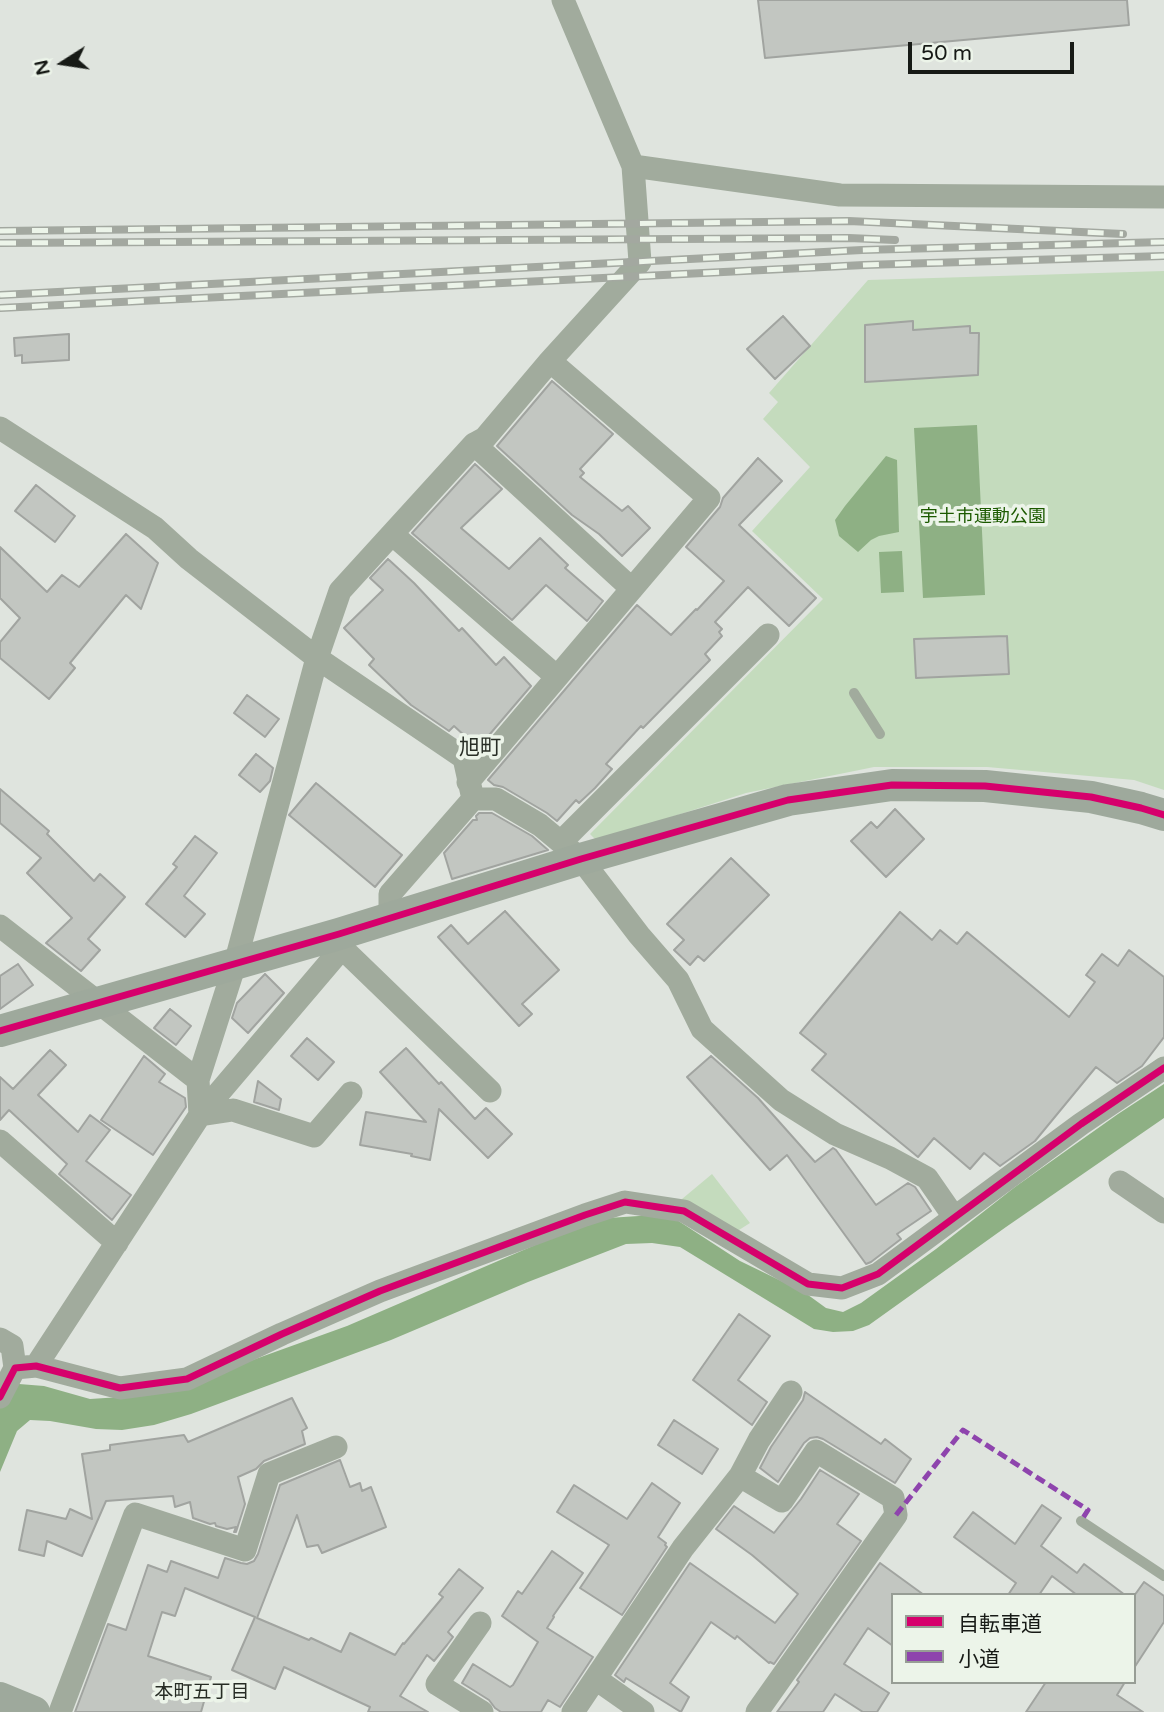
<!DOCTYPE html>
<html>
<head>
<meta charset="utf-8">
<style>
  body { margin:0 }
  #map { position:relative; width:1164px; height:1712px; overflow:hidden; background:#dfe4de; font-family:"Varela Round","Noto Sans JP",sans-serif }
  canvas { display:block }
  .legend { position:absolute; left:891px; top:1593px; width:245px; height:91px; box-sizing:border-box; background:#ecf4e9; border:2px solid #979d95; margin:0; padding:9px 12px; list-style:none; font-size:21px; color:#171a16 }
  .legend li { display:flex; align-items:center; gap:14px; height:35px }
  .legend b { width:35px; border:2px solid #979d95 }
  .north { position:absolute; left:28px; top:28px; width:70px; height:70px; -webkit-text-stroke:5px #ecf4e9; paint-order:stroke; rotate:258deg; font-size:19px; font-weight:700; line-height:28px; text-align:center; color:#171a16 }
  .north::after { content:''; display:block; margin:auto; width:24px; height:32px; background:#171a16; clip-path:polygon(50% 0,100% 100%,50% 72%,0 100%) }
  .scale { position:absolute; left:908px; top:42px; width:166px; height:32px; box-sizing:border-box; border:4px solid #171a16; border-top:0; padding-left:9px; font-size:21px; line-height:24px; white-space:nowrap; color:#171a16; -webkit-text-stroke:5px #ecf4e9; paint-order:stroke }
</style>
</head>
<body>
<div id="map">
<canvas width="1164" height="1712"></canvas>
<ul class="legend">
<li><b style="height:9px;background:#d6006c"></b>自転車道</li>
<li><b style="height:9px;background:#8e44ad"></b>小道</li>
</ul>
<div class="north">N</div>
<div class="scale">50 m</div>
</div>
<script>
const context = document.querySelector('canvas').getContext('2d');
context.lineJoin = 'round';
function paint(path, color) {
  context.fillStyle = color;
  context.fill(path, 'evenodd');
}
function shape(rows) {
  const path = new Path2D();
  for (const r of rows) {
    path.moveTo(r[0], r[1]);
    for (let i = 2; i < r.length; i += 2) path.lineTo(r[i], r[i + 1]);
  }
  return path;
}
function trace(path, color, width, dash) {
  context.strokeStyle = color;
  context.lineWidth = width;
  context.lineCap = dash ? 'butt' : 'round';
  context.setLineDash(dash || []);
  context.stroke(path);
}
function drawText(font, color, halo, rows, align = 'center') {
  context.font = font + ' "Varela Round","Noto Sans JP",sans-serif';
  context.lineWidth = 7;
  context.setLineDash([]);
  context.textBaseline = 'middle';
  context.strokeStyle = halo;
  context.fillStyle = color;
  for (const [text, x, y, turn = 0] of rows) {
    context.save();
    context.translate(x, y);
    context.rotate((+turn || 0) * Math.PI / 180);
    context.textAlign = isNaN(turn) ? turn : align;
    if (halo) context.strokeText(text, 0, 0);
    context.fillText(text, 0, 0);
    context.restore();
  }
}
const green = shape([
  [1164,271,1164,790,1134,780,987,767,874,767,746,793,597,841,590,834,823,599,752,531,810,467,763,419,778,402,769,393,868,280],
  [712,1174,750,1223,728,1237,684,1211,682,1199]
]);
const water = shape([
  [977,425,985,595,923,598,914,428],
  [886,456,897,460,899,532,879,536,871,540,858,552,839,536,835,520,845,506],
  [902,551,904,592,881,593,879,552],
  [1164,1084,1164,1118,1006,1227,869,1325,853,1331,833,1332,814,1329,680,1247,652,1243,626,1244,528,1282,391,1340,191,1414,154,1425,122,1430,96,1429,50,1421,30,1420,17,1431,0,1472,0,1402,19,1384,44,1386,90,1399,136,1396,175,1388,347,1326,570,1230,608,1218,654,1215,677,1220,740,1261,804,1292,826,1308,843,1312,861,1303,936,1249,1015,1187,1118,1114]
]);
const building = shape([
  [758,0,1127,0,1129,25,765,58,758,0],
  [783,316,810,346,775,379,747,349,783,316],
  [913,321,913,330,970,326,970,333,979,333,978,375,865,382,865,325,913,321],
  [69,334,69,360,22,363,22,355,15,356,14,338,69,334],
  [552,381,613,434,580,469,584,473,580,477,622,511,628,506,650,528,622,556,599,534,572,515,497,446,552,381],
  [758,458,782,481,739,525,816,598,789,626,748,587,715,622,722,629,719,632,722,636,705,654,710,660,643,728,641,726,606,764,612,769,595,788,579,803,576,800,557,821,547,813,503,787,494,785,488,780,637,605,671,635,696,609,697,610,724,581,686,547,720,507,723,498,758,458],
  [475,464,502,489,461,528,509,569,540,538,568,565,565,568,603,601,587,621,546,585,512,620,412,533,475,464],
  [36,485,75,516,55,542,15,511,36,485],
  [126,534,158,563,141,609,126,595,70,663,75,668,49,699,0,658,0,642,20,618,0,598,0,547,47,592,62,575,79,587,126,534],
  [388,559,414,583,459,631,462,628,496,665,504,657,531,686,478,748,454,726,449,731,411,705,369,665,374,659,344,628,383,590,370,578,388,559],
  [1007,636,1009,674,916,678,914,639,1007,636],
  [247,695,279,719,265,737,234,713,247,695],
  [256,754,273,768,270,781,260,792,239,775,256,754],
  [316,783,402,855,375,887,289,815,316,783],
  [0,789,49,831,47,834,94,881,100,874,125,897,88,939,100,950,81,971,46,943,72,918,27,873,41,858,0,823,0,789],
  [895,809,924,839,886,877,851,841,871,822,877,828,895,809],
  [479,813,492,813,532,836,548,850,452,879,444,853,473,820,477,820,476,816,479,813],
  [195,836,217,853,184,896,205,914,185,937,146,904,177,867,173,864,195,836],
  [731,858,769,895,704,961,698,956,690,965,674,950,684,940,667,924,731,858],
  [505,911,559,970,522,1004,532,1014,519,1026,438,937,451,925,468,944,505,911],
  [900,912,932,940,940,930,957,944,967,932,1069,1017,1095,982,1086,975,1102,954,1118,966,1129,950,1164,977,1164,1037,1142,1066,1117,1083,1096,1067,1035,1141,1000,1166,984,1153,970,1169,934,1138,918,1157,812,1070,826,1054,800,1033,900,912],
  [18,964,33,985,0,1009,0,976,18,964],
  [265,974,284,993,248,1033,232,1018,237,1003,265,974],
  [170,1009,191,1026,176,1045,154,1028,170,1009],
  [307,1038,334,1062,318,1080,291,1056,307,1038],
  [406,1048,439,1084,441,1082,475,1119,486,1108,512,1134,488,1158,439,1109,430,1160,411,1156,412,1154,360,1145,366,1112,426,1122,380,1072,406,1048],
  [50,1050,66,1065,38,1095,78,1132,90,1115,110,1130,86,1161,131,1195,112,1220,59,1174,67,1164,9,1110,0,1120,0,1077,13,1089,50,1050],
  [144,1056,165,1074,159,1082,185,1098,186,1107,153,1155,101,1120,144,1056],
  [711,1056,758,1098,815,1162,833,1148,836,1150,876,1205,908,1183,915,1187,931,1211,897,1234,901,1239,871,1262,866,1264,787,1155,770,1170,687,1077,711,1056],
  [258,1081,281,1099,279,1110,254,1102,258,1081],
  [739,1314,770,1336,738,1380,767,1402,752,1425,693,1380,739,1314],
  [805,1392,881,1444,885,1439,911,1459,895,1483,823,1439,817,1437,810,1438,804,1443,778,1482,760,1468,771,1447,803,1400,805,1392],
  [292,1398,307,1428,302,1431,305,1444,264,1461,256,1469,238,1477,245,1504,236,1532,234,1532,236,1527,227,1529,216,1526,215,1523,210,1524,193,1518,190,1502,175,1507,173,1496,106,1501,82,1556,47,1541,44,1556,19,1550,27,1510,66,1519,70,1509,92,1519,82,1454,110,1450,110,1445,184,1435,188,1442,292,1398],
  [674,1420,718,1449,702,1474,658,1445,674,1420],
  [340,1460,350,1487,360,1483,362,1491,371,1487,386,1527,322,1553,318,1545,307,1547,297,1515,257,1618,309,1640,311,1638,341,1652,350,1633,395,1655,403,1643,404,1644,443,1597,439,1594,459,1569,483,1588,448,1632,453,1637,447,1645,434,1661,427,1655,400,1696,428,1712,368,1712,370,1707,284,1667,275,1689,232,1670,255,1617,185,1588,175,1616,162,1612,148,1656,211,1677,201,1712,75,1712,108,1624,126,1630,148,1565,167,1572,171,1561,218,1578,225,1558,241,1563,247,1564,254,1561,258,1554,280,1485,340,1460],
  [820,1470,859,1494,837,1524,861,1541,774,1664,770,1662,769,1663,737,1636,735,1639,711,1622,670,1683,689,1697,681,1712,626,1678,624,1682,615,1675,690,1563,775,1623,798,1594,752,1555,716,1529,734,1506,774,1533,801,1499,820,1470],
  [652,1483,680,1503,658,1537,666,1543,665,1545,667,1547,622,1615,580,1588,609,1545,557,1512,574,1485,627,1519,652,1483],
  [1042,1505,1061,1518,1041,1546,1077,1573,1084,1564,1125,1595,1077,1595,1052,1576,1039,1595,1008,1595,1016,1583,954,1537,973,1512,1015,1544,1042,1505],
  [552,1551,583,1573,553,1616,554,1617,547,1628,593,1657,560,1707,548,1700,541,1712,501,1712,495,1708,489,1700,462,1683,473,1664,510,1687,513,1685,538,1642,502,1616,518,1591,522,1594,552,1551],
  [880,1563,924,1595,893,1595,893,1646,868,1628,844,1664,889,1693,877,1712,863,1712,835,1694,823,1712,777,1712,799,1682,797,1680,880,1563],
  [1144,1582,1164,1596,1164,1622,1134,1668,1134,1596,1144,1582],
  [1046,1682,1125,1682,1117,1695,1143,1712,1026,1712,1046,1682]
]);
const lane = shape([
  [854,693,880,734],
  [1081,1521,1164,1576]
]);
const street = shape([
  [563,0,633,166,840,195,1164,197],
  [0,428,155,528,189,559,317,658,464,758,473,799,390,894,390,918],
  [474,444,632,589],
  [392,534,557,677],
  [468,782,709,498,550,361],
  [473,799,496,799,540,825,581,859,639,935,678,980,702,1029,781,1100,835,1134,890,1158,927,1178,954,1217],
  [561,842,768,635],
  [0,926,198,1080],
  [342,948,490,1091],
  [200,1115,198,1080,235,964,317,658,340,591,474,444,485,438,550,361,640,262,633,166],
  [200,1115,233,1110,314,1136,351,1093],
  [0,1141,117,1243],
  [1120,1182,1164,1212],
  [0,1339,12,1346,15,1368],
  [36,1366,200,1115,342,948,339,934],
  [0,1397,15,1368,36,1366,120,1388,187,1379,282,1334,380,1291,585,1215,625,1202,684,1211,808,1284,842,1288,878,1274,1081,1124,1164,1068],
  [740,1476,782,1501,816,1451,893,1498,896,1515,757,1712],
  [480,1623,437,1684,482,1712],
  [596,1679,643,1712],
  [60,1712,135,1514,245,1550,269,1474,336,1447],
  [573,1712,683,1548,740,1476,759,1440,791,1392]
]);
const secondary = shape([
  [0,1031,339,934,581,859,788,800,892,785,985,786,1091,797,1141,808,1164,815],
  [0,1698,34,1712]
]);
const rail = shape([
  [0,231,849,221,1123,234],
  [0,243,849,238,895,240],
  [0,295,862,250,1164,242],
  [0,308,864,265,1164,256]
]);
const quiet = shape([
  [896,1515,963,1430,1088,1510,1081,1521]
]);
const cycleway = shape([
  [0,1031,339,934,581,859,788,800,892,785,985,786,1091,797,1141,808,1164,815],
  [0,1397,15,1368,36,1366,120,1388,187,1379,282,1334,380,1291,585,1215,625,1202,684,1211,808,1284,842,1288,878,1274,1081,1124,1164,1068]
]);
const parkNames = [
  ["宇土市運動公園",983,517]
];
const neighbourhoodNames = [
  ["本町五丁目",202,1693]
];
const quarterNames = [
  ["旭町",480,748]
];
paint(green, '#c4dbbd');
paint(water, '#8eb084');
paint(building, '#c2c6c1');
trace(building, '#a1a4a0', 2);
trace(lane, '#a1ab9d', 10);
trace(street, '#a1ab9d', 23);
trace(secondary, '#9ea99c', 32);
trace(rail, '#a3a8a0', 8);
trace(rail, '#ecf4e9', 5, [16]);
trace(quiet, '#8e44ad', 5, [10, 5]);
trace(cycleway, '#d6006c', 7);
drawText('18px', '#1c5a00', '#ecf4e9', parkNames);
drawText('19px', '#272d25', '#ecf4e9', neighbourhoodNames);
drawText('21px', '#272d25', '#ecf4e9', quarterNames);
</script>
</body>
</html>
